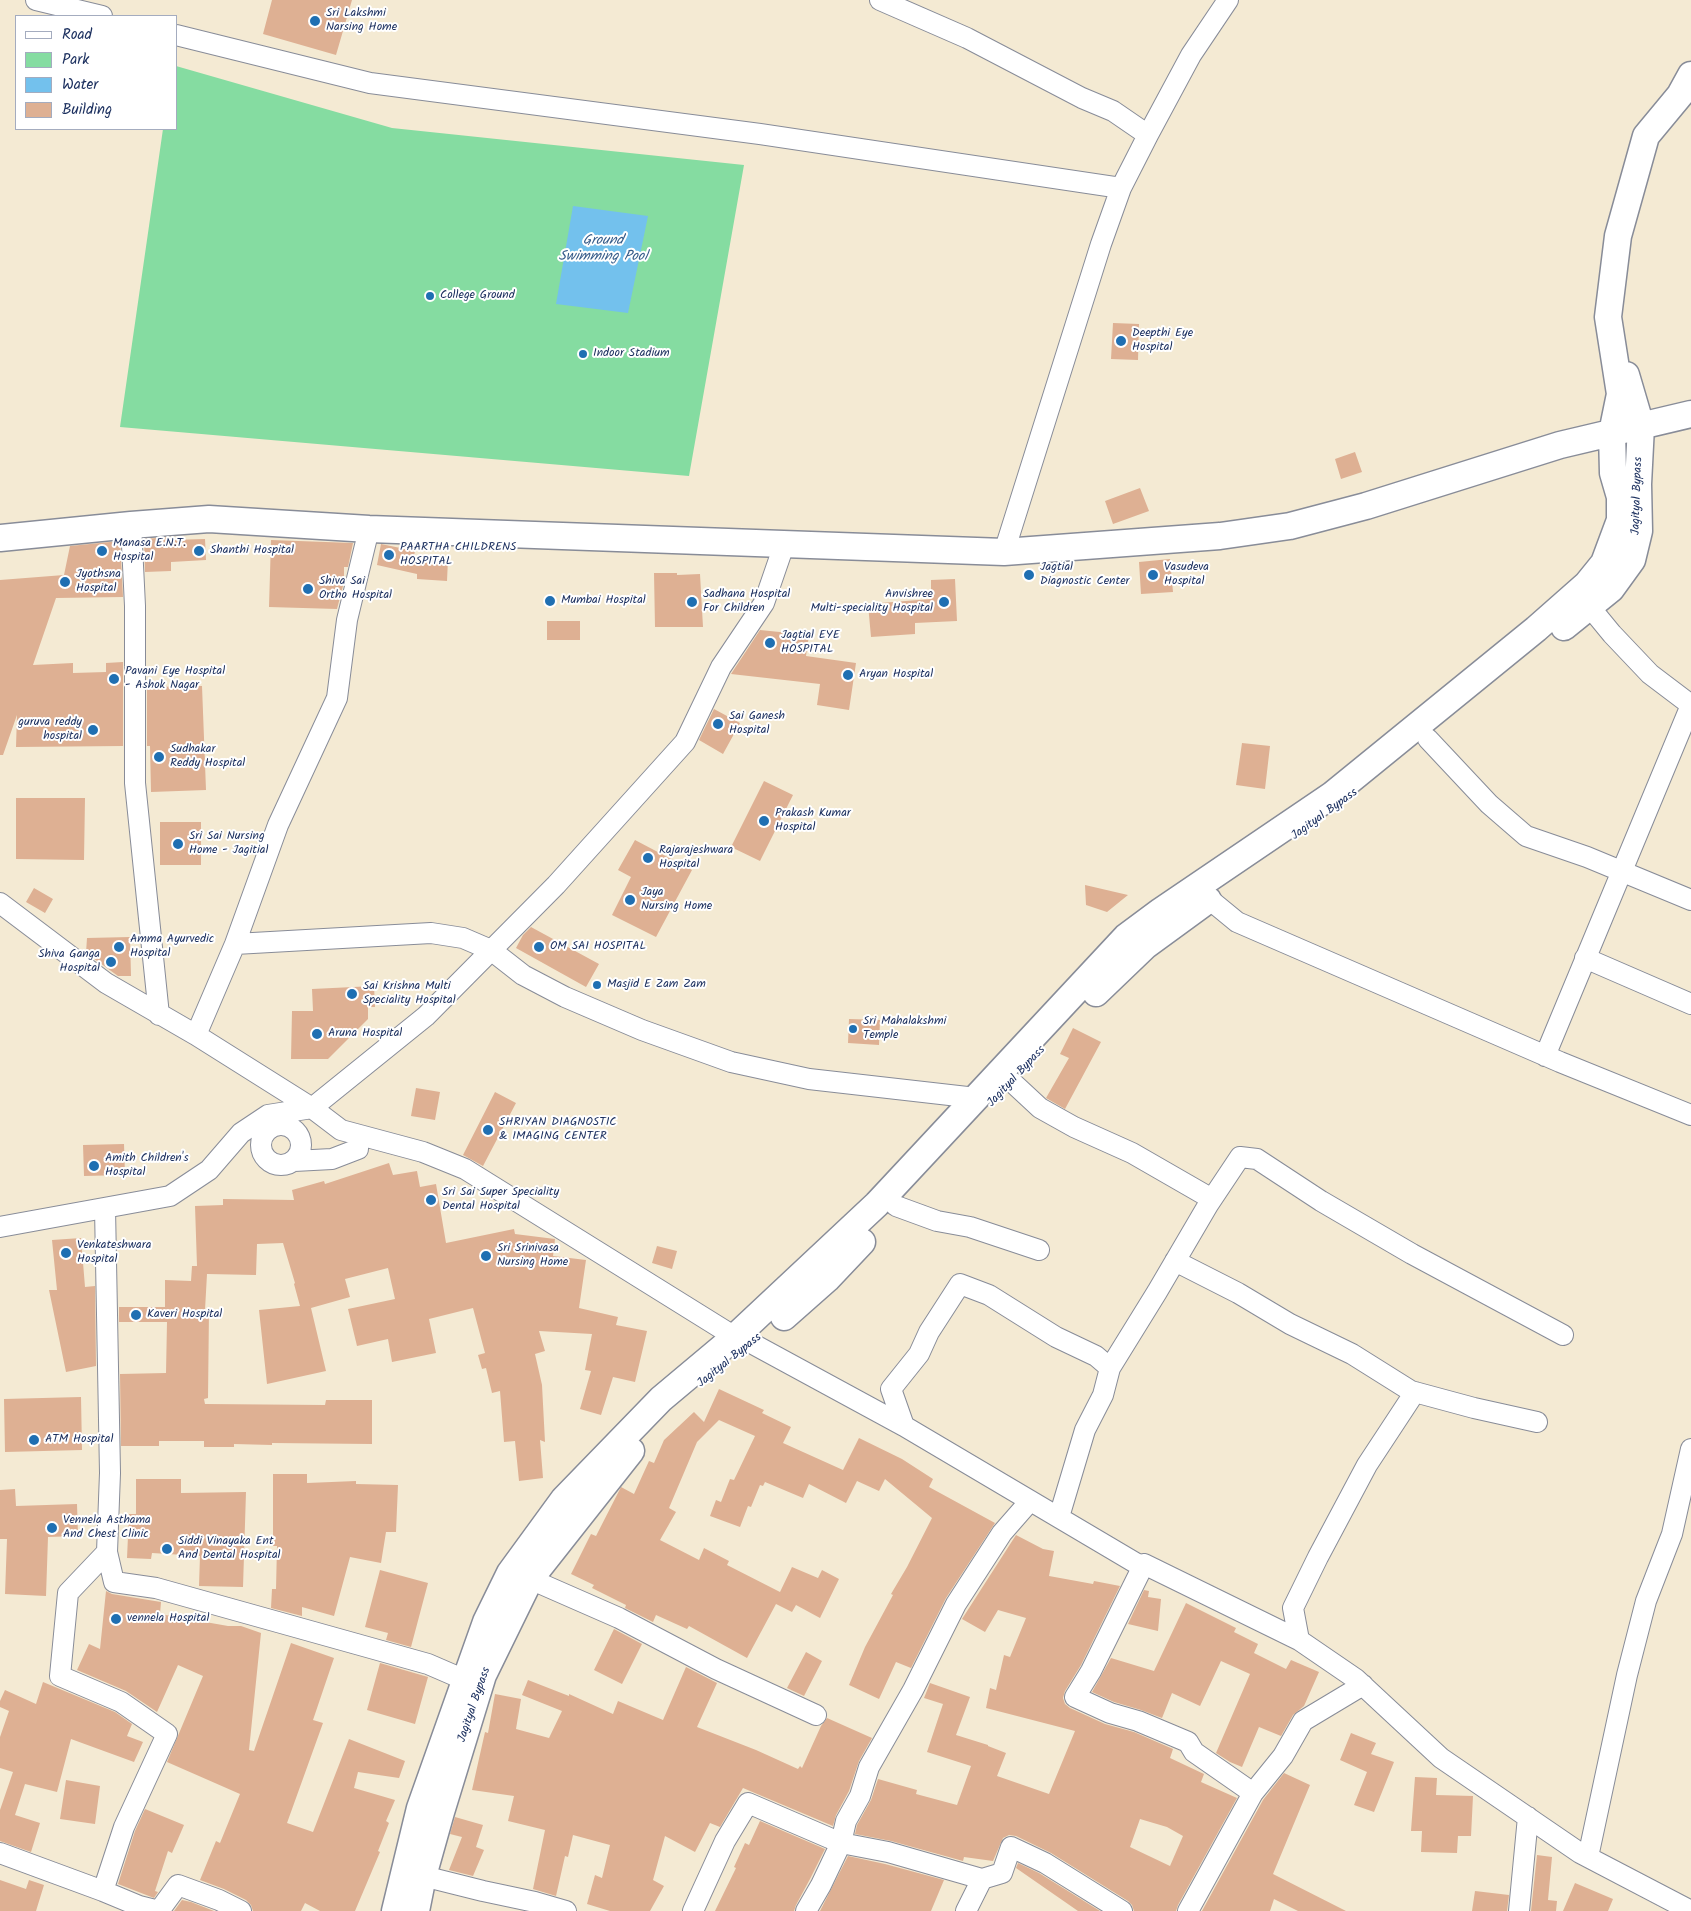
<!DOCTYPE html>
<html>
<head>
<meta charset="utf-8">
<style>
  body { margin:0 }
  #map { position:relative; width:1691px; height:1911px; overflow:hidden; background:#f4ead3; font-family:Kalam,sans-serif }
  canvas { display:block }
  .legend { position:absolute; left:15px; top:15px; width:162px; height:115px; box-sizing:border-box; background:#fff; border:1px solid #a4acbf; margin:0; padding:6px 9px; list-style:none; font-size:15px; color:#1b2f5e }
  .legend li { display:flex; align-items:center; gap:10px; height:25px }
  .legend b { width:25px; border:1px solid #a4acbf }
</style>
</head>
<body>
<div id="map">
<canvas width="1691" height="1911"></canvas>
<ul class="legend">
<li><b style="height:6px;background:#fff"></b>Road</li>
<li><b style="height:14px;background:#85dca1"></b>Park</li>
<li><b style="height:14px;background:#73c1ed"></b>Water</li>
<li><b style="height:14px;background:#deb093"></b>Building</li>
</ul>
</div>
<script>
const context = document.querySelector('canvas').getContext('2d');
context.lineJoin = 'round';
function paint(path, color) {
  context.fillStyle = color;
  context.fill(path, 'evenodd');
}
function shape(rows) {
  const path = new Path2D();
  for (const r of rows) {
    if (r.length === 3) {
      path.moveTo(r[0] + r[2], r[1]);
      path.arc(r[0], r[1], r[2], 0, 2 * Math.PI);
      continue;
    }
    path.moveTo(r[0], r[1]);
    for (let i = 2; i < r.length; i += 2) path.lineTo(r[i], r[i + 1]);
  }
  return path;
}
function trace(path, color, width, dash) {
  context.strokeStyle = color;
  context.lineWidth = width;
  context.lineCap = dash ? 'butt' : 'round';
  context.setLineDash(dash || []);
  context.stroke(path);
}
function drawText(font, color, halo, rows, align = 'center') {
  context.font = font + ' Kalam,sans-serif';
  context.lineWidth = 4;
  context.setLineDash([]);
  context.textBaseline = 'middle';
  context.strokeStyle = halo;
  context.fillStyle = color;
  for (const [text, x, y, turn = 0] of rows) {
    context.save();
    context.translate(x, y);
    context.rotate((+turn || 0) * Math.PI / 180);
    context.textAlign = isNaN(turn) ? turn : align;
    if (halo) context.strokeText(text, 0, 0);
    context.fillText(text, 0, 0);
    context.restore();
  }
}
const green = shape([
  [176,66,392,128,744,165,689,476,120,427,163,129,176,129]
]);
const water = shape([
  [573,206,648,216,628,313,556,304]
]);
const building = shape([
  [272,0,352,0,336,55,263,34],
  [1113,323,1139,324,1138,360,1111,359],
  [1355,452,1362,472,1341,479,1335,459],
  [1140,488,1149,511,1113,524,1105,501],
  [170,537,170,540,205,539,206,560,171,562,171,571,145,572,144,539],
  [271,540,353,543,348,567,344,567,344,582,337,609,269,607],
  [120,541,123,597,56,598,33,665,73,663,73,673,106,672,106,663,123,662,123,746,16,747,17,715,3,755,0,755,0,580,64,575,70,546],
  [381,544,415,551,414,556,448,559,447,581,417,579,417,574,377,565],
  [1170,559,1173,592,1141,594,1139,562],
  [654,573,677,573,677,575,700,574,703,627,655,627],
  [955,579,957,621,915,623,915,634,871,637,868,604,931,599,931,580],
  [547,621,580,621,580,640,547,640],
  [760,630,809,635,806,656,856,663,849,710,817,705,820,684,731,674],
  [202,686,206,790,151,792,150,746,147,746,147,687],
  [714,709,740,723,723,754,699,740],
  [1242,743,1270,746,1265,789,1236,785],
  [764,781,793,795,760,861,731,847],
  [16,798,85,798,84,860,16,859],
  [160,822,201,822,201,865,160,865],
  [635,840,692,870,656,937,612,915,631,877,618,870],
  [1085,885,1128,895,1107,912,1086,905],
  [34,888,53,899,45,913,26,902],
  [531,927,599,964,586,987,516,948,523,935],
  [130,937,131,976,118,976,86,953,87,938],
  [374,986,375,1007,368,1007,368,1019,328,1059,291,1059,292,1011,313,1011,312,989],
  [849,1019,880,1020,879,1045,848,1043],
  [1073,1028,1101,1042,1065,1109,1046,1098,1069,1058,1060,1054],
  [416,1088,440,1092,435,1120,411,1116],
  [495,1092,516,1103,483,1166,463,1155],
  [124,1144,125,1175,84,1176,83,1145],
  [389,1163,393,1175,417,1171,420,1187,436,1184,446,1243,514,1229,515,1234,555,1239,553,1256,586,1260,579,1308,618,1317,616,1325,647,1331,635,1382,613,1377,601,1415,580,1409,591,1371,585,1370,592,1334,539,1331,545,1351,535,1354,542,1385,545,1442,540,1440,543,1478,519,1481,515,1441,504,1442,500,1391,492,1393,486,1368,482,1369,478,1355,485,1353,473,1308,429,1319,436,1353,392,1362,388,1339,357,1346,348,1309,395,1299,388,1268,345,1279,350,1297,311,1308,326,1371,267,1384,259,1310,300,1306,294,1284,295,1283,283,1243,257,1244,256,1275,207,1274,205,1310,209,1310,208,1398,204,1399,205,1404,325,1405,326,1400,372,1400,372,1444,272,1443,272,1445,234,1444,234,1447,204,1447,204,1441,159,1441,159,1446,121,1446,120,1374,166,1373,167,1322,119,1322,119,1307,165,1307,165,1280,191,1281,192,1266,197,1266,195,1206,223,1205,223,1199,294,1200,292,1190,324,1181,325,1184],
  [81,1238,85,1287,95,1286,96,1366,66,1372,49,1290,57,1290,52,1240],
  [657,1246,677,1251,672,1269,652,1263],
  [719,1389,764,1410,762,1413,791,1427,783,1443,843,1470,859,1438,902,1459,933,1479,929,1487,995,1523,946,1598,911,1668,896,1662,879,1699,849,1685,865,1647,893,1595,891,1594,907,1567,932,1518,885,1479,879,1491,857,1481,846,1503,809,1484,803,1498,765,1482,763,1486,760,1485,751,1507,748,1506,740,1527,710,1516,716,1500,721,1502,730,1479,734,1480,755,1436,719,1420,697,1442,669,1508,676,1512,660,1540,699,1560,704,1548,729,1561,727,1565,780,1592,792,1567,818,1578,822,1570,839,1579,820,1618,796,1605,792,1612,776,1604,747,1658,689,1626,687,1629,656,1615,653,1622,625,1608,626,1605,592,1588,594,1585,571,1574,591,1534,596,1536,621,1487,634,1494,649,1461,654,1463,664,1440,694,1412,704,1422],
  [81,1397,82,1450,5,1452,4,1399],
  [273,1474,307,1474,307,1483,356,1481,356,1484,398,1485,396,1532,386,1532,381,1563,350,1557,334,1616,302,1607,302,1616,271,1608,272,1589,276,1589,277,1546,273,1546],
  [136,1479,181,1479,181,1493,246,1492,243,1587,199,1586,200,1556,152,1553,151,1559,127,1558,129,1514,136,1514],
  [15,1489,16,1506,77,1504,78,1536,48,1537,46,1596,5,1594,7,1539,0,1539,0,1490],
  [1016,1535,1043,1549,1054,1551,1049,1576,1093,1584,1094,1581,1120,1586,1081,1665,1065,1691,1063,1698,1065,1704,1070,1708,1105,1724,1134,1732,1173,1749,1170,1758,1204,1774,1201,1782,1237,1798,1178,1905,1176,1911,1134,1911,1132,1905,1128,1901,1051,1853,1016,1836,1009,1835,1003,1838,993,1861,964,1857,963,1861,891,1841,855,1834,857,1825,871,1800,878,1779,917,1790,916,1794,957,1805,971,1766,927,1752,943,1704,924,1698,930,1683,970,1697,956,1735,988,1745,988,1746,1006,1753,997,1776,1049,1794,1075,1731,986,1708,990,1688,996,1690,1004,1655,1010,1657,1026,1618,998,1610,985,1632,962,1619],
  [1140,1819,1167,1827,1183,1836,1170,1866,1130,1847],
  [380,1570,428,1583,411,1647,386,1640,388,1633,365,1627],
  [1144,1590,1149,1591,1148,1597,1161,1599,1158,1631,1128,1624],
  [106,1591,112,1594,161,1602,160,1614,228,1626,241,1626,261,1633,249,1750,254,1751,291,1643,334,1658,313,1720,323,1723,287,1823,313,1832,349,1739,405,1761,399,1778,358,1772,354,1788,395,1800,386,1821,389,1823,378,1851,380,1852,355,1911,320,1911,305,1903,301,1911,253,1911,251,1905,246,1900,224,1889,200,1880,216,1841,220,1843,240,1794,167,1762,203,1676,178,1665,157,1712,126,1691,77,1670,89,1644,100,1649],
  [1186,1603,1236,1628,1234,1632,1258,1644,1254,1653,1286,1669,1291,1660,1319,1672,1304,1706,1293,1715,1281,1736,1259,1727,1242,1767,1230,1762,1216,1753,1250,1674,1221,1661,1200,1706,1172,1693,1162,1718,1141,1710,1114,1702,1092,1692,1111,1658,1154,1671],
  [614,1629,642,1644,622,1684,594,1670],
  [806,1652,822,1661,804,1696,787,1688],
  [380,1663,428,1677,415,1724,367,1710],
  [686,1667,717,1683,697,1727,756,1750,798,1769,800,1766,802,1768,821,1726,827,1718,872,1738,859,1761,849,1791,836,1815,833,1826,743,1788,720,1827,710,1823,695,1852,665,1836,653,1880,664,1886,650,1911,610,1911,587,1904,595,1875,602,1878,610,1845,573,1835,568,1857,565,1856,556,1896,533,1889,545,1830,508,1821,514,1796,472,1790,485,1732,488,1733,495,1694,521,1699,516,1729,549,1738,562,1711,522,1695,528,1680,569,1696,569,1694,613,1714,618,1701,663,1720],
  [43,1682,115,1712,132,1724,127,1736,143,1742,134,1762,71,1739,57,1792,25,1784,15,1815,40,1823,31,1852,0,1841,0,1810,13,1772,0,1768,0,1737,9,1711,0,1707,0,1701,5,1690,36,1704],
  [1351,1733,1376,1743,1371,1754,1394,1762,1374,1812,1354,1805,1367,1772,1340,1760],
  [1284,1773,1310,1785,1273,1874,1346,1911,1298,1911,1274,1899,1270,1911,1202,1911,1263,1800],
  [1415,1777,1437,1778,1436,1795,1473,1796,1471,1836,1458,1836,1457,1853,1421,1852,1422,1831,1411,1831],
  [66,1780,100,1786,95,1824,60,1819],
  [145,1809,184,1825,172,1853,168,1851,155,1891,158,1892,154,1898,118,1884,135,1831],
  [455,1817,483,1825,476,1847,484,1850,473,1876,449,1870,462,1837,450,1834],
  [760,1821,825,1849,810,1879,796,1905,794,1911,715,1911,736,1868,734,1867,745,1843,749,1845],
  [1537,1855,1552,1857,1548,1900,1557,1901,1556,1911,1531,1911],
  [848,1856,885,1864,944,1880,931,1911,820,1911],
  [1018,1863,1039,1873,1100,1911,1078,1911,1016,1868],
  [0,1880,26,1889,29,1880,44,1885,36,1911,0,1911],
  [1575,1883,1613,1899,1608,1911,1563,1911],
  [1475,1891,1509,1895,1507,1911,1472,1911],
  [182,1900,191,1902,214,1911,174,1911]
]);
const minor = shape([
  [36,0,102,16],
  [880,0,967,38,1082,98,1113,111,1148,135],
  [176,35,370,83,760,134,1121,188],
  [131,525,135,606,135,783,159,1015],
  [1004,552,1101,244,1121,188,1148,135,1191,55,1228,0],
  [1428,739,1489,804,1526,836,1587,857,1691,900],
  [1209,899,1237,922,1560,1062,1691,1115],
  [0,903,106,983,196,1035,312,1108,341,1130,423,1152,465,1169,735,1337,753,1344,904,1426,1139,1565,1144,1564,1299,1640,1356,1679,1441,1758,1580,1853,1691,1911],
  [235,944,431,933,463,938,491,950,523,975,565,997,642,1030,731,1062,809,1079,976,1098],
  [1585,958,1691,1004],
  [196,1035,235,944,278,825,337,698,347,620,369,529],
  [1545,1056,1691,705,1650,674,1612,634,1589,606],
  [1012,1082,1040,1108,1074,1127,1132,1153,1212,1199],
  [281,1145,20],
  [294,1161,332,1159,358,1149,358,1135],
  [896,1206,937,1221,970,1227,1039,1250],
  [105,1208,110,1473,107,1552,114,1582,156,1588,428,1664,465,1680,479,1676],
  [0,1227,170,1196,209,1170,241,1133,268,1115,312,1108,426,1016,556,885,685,742,721,667,764,603,784,545],
  [1175,1261,1238,1293,1290,1324,1352,1354,1411,1391,1474,1408,1537,1422],
  [1110,1368,1157,1292,1208,1205,1240,1157,1257,1159,1321,1201,1412,1254,1563,1335],
  [904,1426,891,1389,919,1354,929,1332,960,1284,989,1295,1056,1337,1096,1356,1110,1368,1103,1395,1085,1430,1059,1517],
  [1144,1564,1091,1671,1075,1697,1110,1713,1138,1721,1188,1742,1194,1752,1253,1793],
  [516,1575,530,1579,619,1618,716,1669,816,1715],
  [1299,1640,1293,1608,1318,1557,1367,1465,1415,1392],
  [0,1853,103,1891,139,1906,159,1911,178,1885,219,1900,241,1911],
  [1588,1857,1627,1675,1646,1601,1672,1534,1691,1449],
  [423,1876,483,1891,535,1902,566,1911],
  [982,1879,1002,1873,1011,1847,1045,1863,1122,1911],
  [103,1891,124,1827,167,1734,121,1702,60,1676,68,1593,107,1552],
  [693,1911,725,1841,748,1803,841,1843,888,1852,982,1879,966,1911],
  [806,1911,821,1885,841,1843,846,1821,860,1796,869,1767,913,1690,956,1604,1002,1533,1030,1501],
  [1188,1911,1253,1793,1283,1756,1303,1721,1363,1685],
  [1519,1911,1528,1817]
]);
const major = shape([
  [0,538,131,525,209,519,369,529,1004,552,1220,536,1290,526,1366,506,1560,445,1691,414],
  [1564,627,1611,589,1632,560,1639,531,1638,484,1641,426,1626,375],
  [1096,993,1145,946,1208,900],
  [784,1317,827,1279,862,1242],
  [395,1911,420,1808,486,1622,510,1573,564,1499,661,1399,735,1337,877,1204,1126,937,1161,911,1332,795,1536,629,1587,584,1604,563,1620,520,1620,497,1613,473,1612,433,1620,394,1608,317,1618,236,1646,136,1680,95,1691,75],
  [416,1911,423,1876,441,1812,483,1675,530,1579,631,1451]
]);
const markers = [
  [315,21,6,"#1f6fb2"],
  [430,296,5,"#1f6fb2"],
  [1121,341,6,"#1f6fb2"],
  [583,354,5,"#1f6fb2"],
  [102,551,6,"#1f6fb2"],
  [199,551,6,"#1f6fb2"],
  [389,555,6,"#1f6fb2"],
  [1029,575,6,"#1f6fb2"],
  [1153,575,6,"#1f6fb2"],
  [65,582,6,"#1f6fb2"],
  [308,589,6,"#1f6fb2"],
  [550,601,6,"#1f6fb2"],
  [692,602,6,"#1f6fb2"],
  [944,602,6,"#1f6fb2"],
  [770,643,6,"#1f6fb2"],
  [848,675,6,"#1f6fb2"],
  [114,679,6,"#1f6fb2"],
  [718,724,6,"#1f6fb2"],
  [93,730,6,"#1f6fb2"],
  [159,757,6,"#1f6fb2"],
  [764,821,6,"#1f6fb2"],
  [178,844,6,"#1f6fb2"],
  [648,858,6,"#1f6fb2"],
  [630,900,6,"#1f6fb2"],
  [119,947,6,"#1f6fb2"],
  [539,947,6,"#1f6fb2"],
  [111,962,6,"#1f6fb2"],
  [597,985,5,"#1f6fb2"],
  [352,994,6,"#1f6fb2"],
  [853,1029,5,"#1f6fb2"],
  [317,1034,6,"#1f6fb2"],
  [488,1130,6,"#1f6fb2"],
  [94,1166,6,"#1f6fb2"],
  [431,1200,6,"#1f6fb2"],
  [66,1253,6,"#1f6fb2"],
  [486,1256,6,"#1f6fb2"],
  [136,1315,6,"#1f6fb2"],
  [34,1440,6,"#1f6fb2"],
  [52,1528,6,"#1f6fb2"],
  [167,1549,6,"#1f6fb2"],
  [116,1619,6,"#1f6fb2"]
];
const poiNames = [
  ["Sri Lakshmi",326,14],
  ["Narsing Home",326,28],
  ["College Ground",440,296],
  ["Deepthi Eye",1132,334],
  ["Hospital",1132,348],
  ["Indoor Stadium",593,354],
  ["Manasa E.N.T.",113,544],
  ["Hospital",113,558],
  ["PAARTHA CHILDRENS",400,548],
  ["HOSPITAL",400,562],
  ["Shanthi Hospital",210,551],
  ["Jagtial",1040,568],
  ["Diagnostic Center",1040,582],
  ["Vasudeva",1164,568],
  ["Hospital",1164,582],
  ["Jyothsna",76,575],
  ["Hospital",76,589],
  ["Shiva Sai",319,582],
  ["Ortho Hospital",319,596],
  ["Sadhana Hospital",703,595],
  ["For Children",703,609],
  ["Anvishree",933,595,"right"],
  ["Multi-speciality Hospital",933,609,"right"],
  ["Mumbai Hospital",561,601],
  ["Jagtial EYE",781,636],
  ["HOSPITAL",781,650],
  ["Pavani Eye Hospital",125,672],
  ["- Ashok Nagar",125,686],
  ["Aryan Hospital",859,675],
  ["Sai Ganesh",729,717],
  ["Hospital",729,731],
  ["guruva reddy",82,723,"right"],
  ["hospital",82,737,"right"],
  ["Sudhakar",170,750],
  ["Reddy Hospital",170,764],
  ["Prakash Kumar",775,814],
  ["Hospital",775,828],
  ["Sri Sai Nursing",189,837],
  ["Home - Jagitial",189,851],
  ["Rajarajeshwara",659,851],
  ["Hospital",659,865],
  ["Jaya",641,893],
  ["Nursing Home",641,907],
  ["Amma Ayurvedic",130,940],
  ["Hospital",130,954],
  ["OM SAI HOSPITAL",550,947],
  ["Shiva Ganga",100,955,"right"],
  ["Hospital",100,969,"right"],
  ["Masjid E Zam Zam",607,985],
  ["Sai Krishna Multi",363,987],
  ["Speciality Hospital",363,1001],
  ["Sri Mahalakshmi",863,1022],
  ["Temple",863,1036],
  ["Aruna Hospital",328,1034],
  ["SHRIYAN DIAGNOSTIC",499,1123],
  ["& IMAGING CENTER",499,1137],
  ["Amith Children's",105,1159],
  ["Hospital",105,1173],
  ["Sri Sai Super Speciality",442,1193],
  ["Dental Hospital",442,1207],
  ["Venkateshwara",77,1246],
  ["Hospital",77,1260],
  ["Sri Srinivasa",497,1249],
  ["Nursing Home",497,1263],
  ["Kaveri Hospital",147,1315],
  ["ATM Hospital",45,1440],
  ["Vennela Asthama",63,1521],
  ["And Chest Clinic",63,1535],
  ["Siddi Vinayaka Ent",178,1542],
  ["And Dental Hospital",178,1556],
  ["vennela Hospital",127,1619]
];
const streetNames = [
  ["Jagityal Bypass",1638,496,-88],
  ["Jagityal Bypass",1325,815,-36],
  ["Jagityal Bypass",1017,1077,-47],
  ["Jagityal Bypass",730,1361,-39],
  ["Jagityal Bypass",475,1705,-71]
];
const waterNames = [
  ["Ground",603,242],
  ["Swimming Pool",603,258]
];
paint(green, '#85dca1');
paint(water, '#73c1ed');
paint(building, '#deb093');
trace(minor, '#888c98', 22);
trace(major, '#888c98', 29);
trace(minor, '#fff', 20);
trace(major, '#fff', 26);
for (const [x, y, r, color] of markers) {
  const dot = new Path2D();
  dot.arc(x, y, r, 0, 2 * Math.PI);
  context.fillStyle = color;
  context.fill(dot);
  trace(dot, '#fff', 2);
}
drawText('12px', '#1b2f5e', '#fff', poiNames, 'left');
drawText('12px', '#1b2f5e', '#fff', streetNames);
drawText('italic 14px', '#355b89', '#fff', waterNames);
</script>
</body>
</html>
